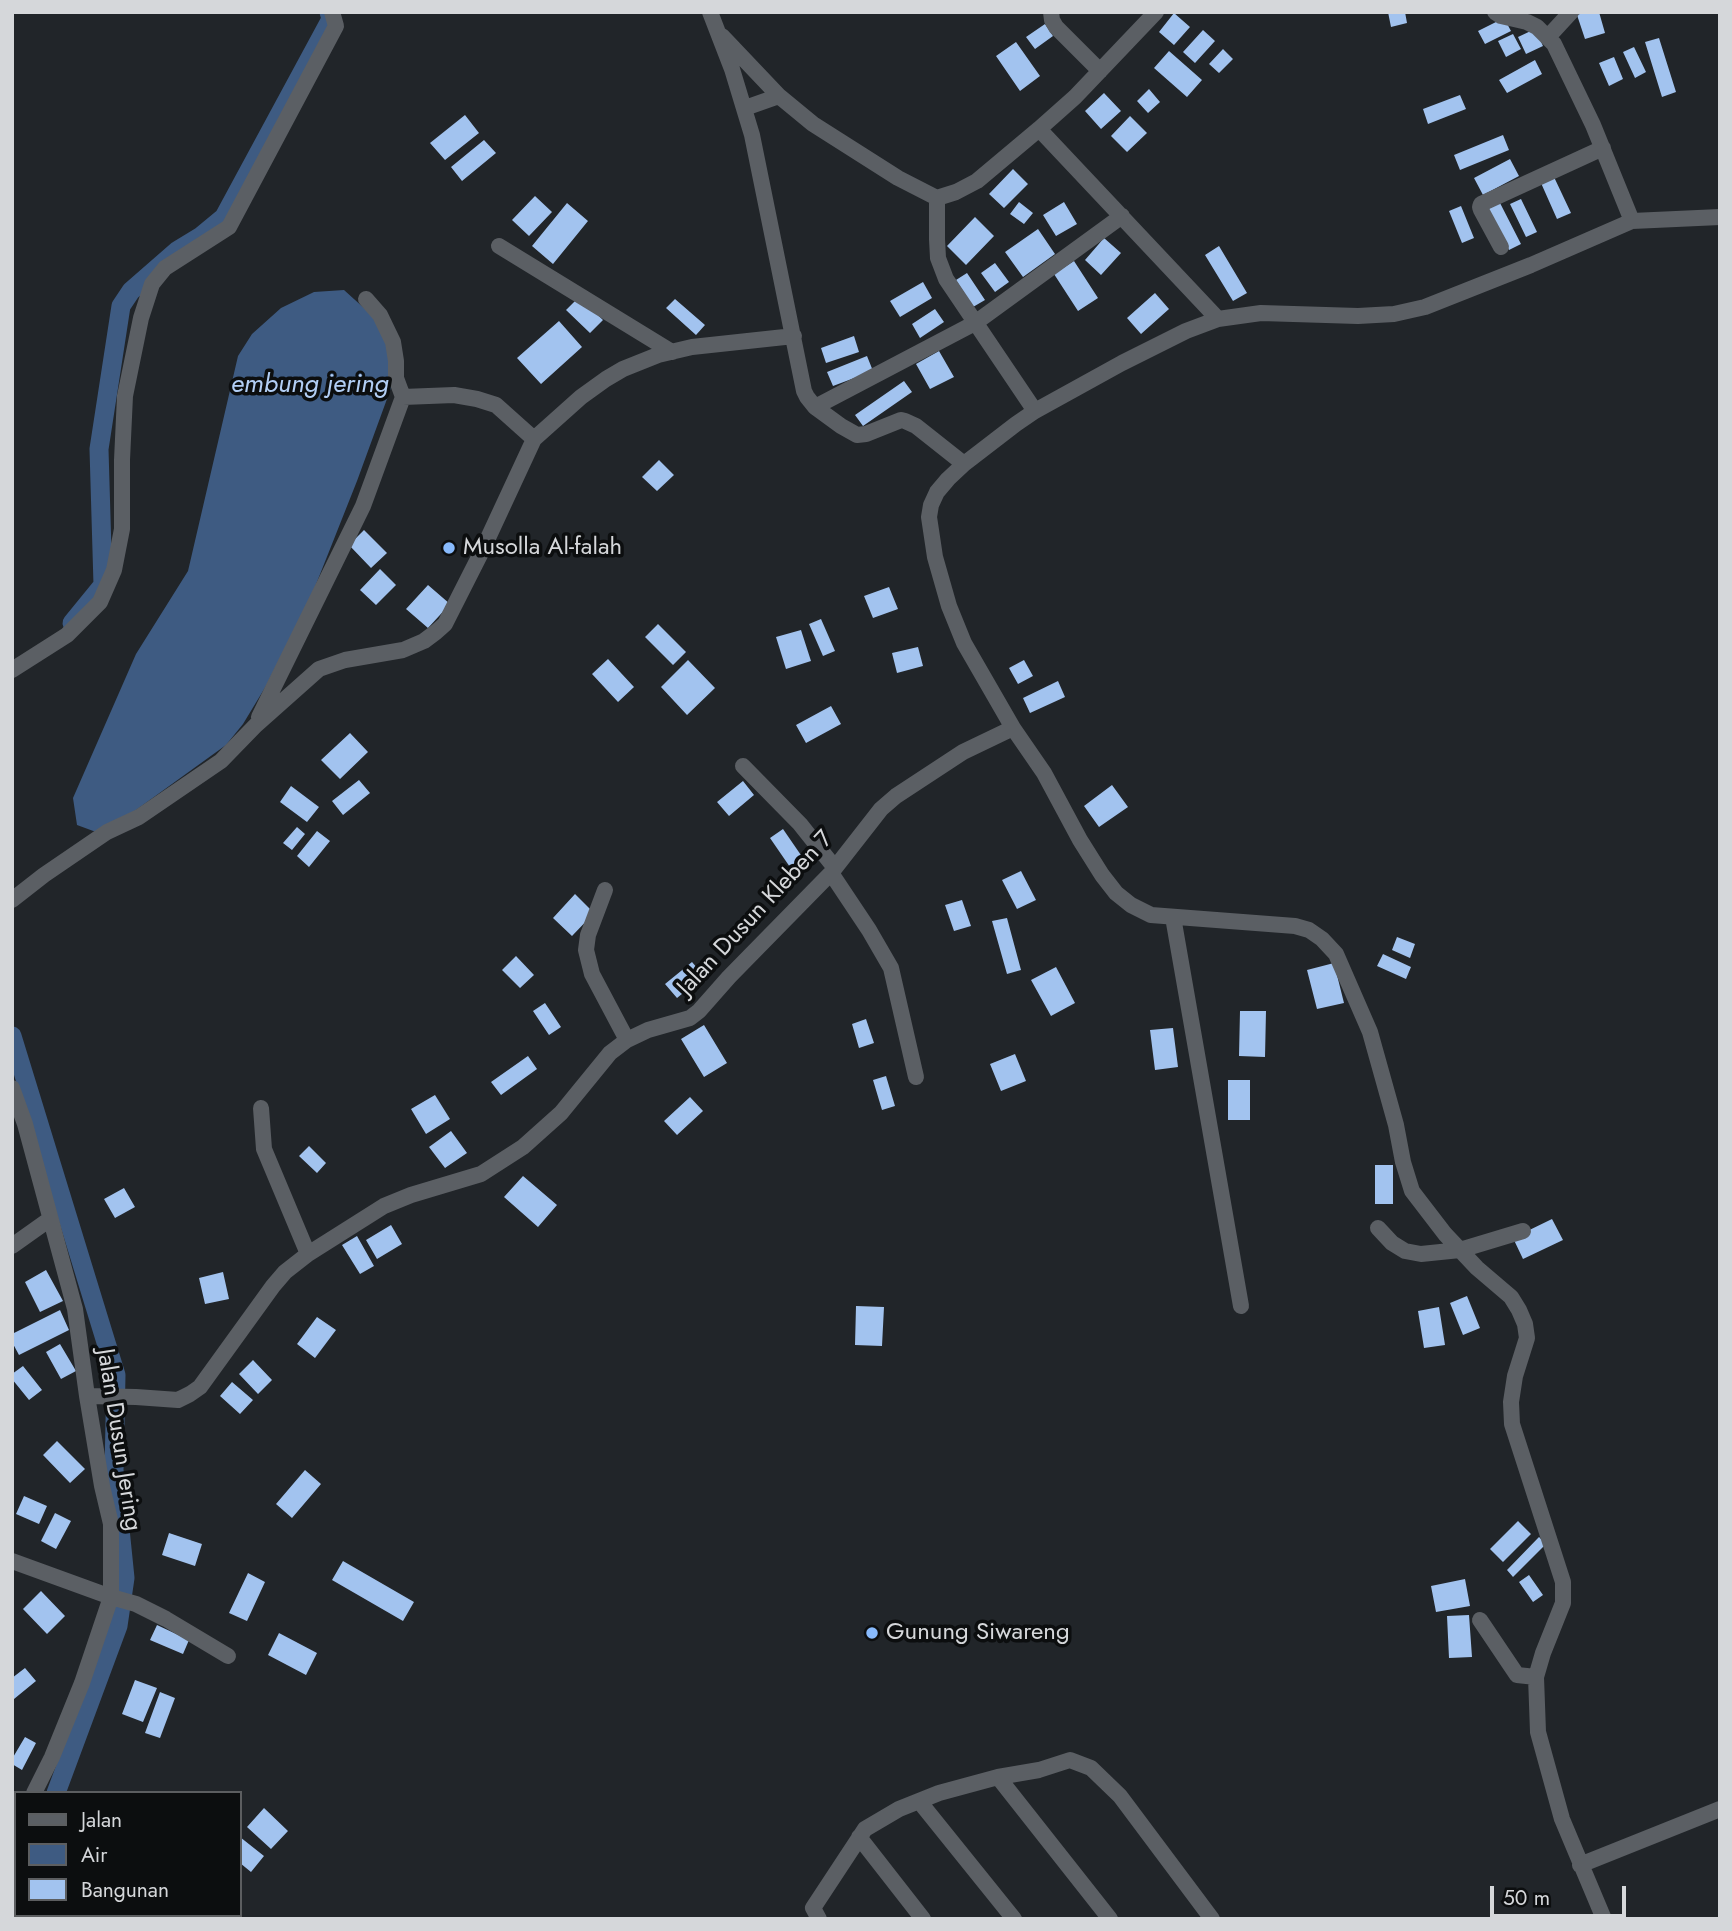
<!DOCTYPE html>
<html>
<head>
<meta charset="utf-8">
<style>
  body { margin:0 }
  #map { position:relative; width:1732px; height:1931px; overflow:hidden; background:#212529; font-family:Jost,sans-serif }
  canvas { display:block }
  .frame { position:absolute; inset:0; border:14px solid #d5d7da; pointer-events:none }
  .legend { position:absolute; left:14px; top:1791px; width:228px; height:126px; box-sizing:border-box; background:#0c0e0f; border:2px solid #5c5e60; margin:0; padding:9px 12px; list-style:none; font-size:21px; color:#d5d7da }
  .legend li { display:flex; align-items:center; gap:14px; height:35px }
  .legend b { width:35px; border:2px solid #5c5e60 }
  .scale { position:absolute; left:1490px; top:1886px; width:136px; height:32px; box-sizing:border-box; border:4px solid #d5d7da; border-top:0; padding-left:9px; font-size:21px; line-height:24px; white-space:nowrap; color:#d5d7da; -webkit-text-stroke:5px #0c0e0f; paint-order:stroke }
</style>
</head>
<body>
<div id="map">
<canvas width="1732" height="1931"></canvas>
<div class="frame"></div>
<ul class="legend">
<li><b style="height:9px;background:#5b5f64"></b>Jalan</li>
<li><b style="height:19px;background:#3e5b82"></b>Air</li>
<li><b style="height:19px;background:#a2c3ef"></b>Bangunan</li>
</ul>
<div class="scale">50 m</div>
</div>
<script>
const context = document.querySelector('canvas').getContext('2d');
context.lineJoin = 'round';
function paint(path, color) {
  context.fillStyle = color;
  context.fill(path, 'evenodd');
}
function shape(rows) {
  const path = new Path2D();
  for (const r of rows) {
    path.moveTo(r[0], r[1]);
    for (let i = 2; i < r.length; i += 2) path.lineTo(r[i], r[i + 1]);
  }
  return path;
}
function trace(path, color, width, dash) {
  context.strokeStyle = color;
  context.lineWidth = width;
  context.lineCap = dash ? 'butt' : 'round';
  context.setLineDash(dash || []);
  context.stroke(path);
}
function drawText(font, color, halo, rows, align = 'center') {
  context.font = font + ' Jost,sans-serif';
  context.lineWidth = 7;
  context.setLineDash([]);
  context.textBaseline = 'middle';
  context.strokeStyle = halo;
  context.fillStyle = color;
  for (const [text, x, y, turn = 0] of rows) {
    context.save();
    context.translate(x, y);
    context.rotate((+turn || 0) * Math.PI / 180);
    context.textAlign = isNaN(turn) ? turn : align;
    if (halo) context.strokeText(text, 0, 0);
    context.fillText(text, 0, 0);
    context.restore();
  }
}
const water = shape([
  [344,290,375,318,387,341,390,361,391,388,357,481,311,597,266,686,243,724,226,745,118,823,96,832,77,825,73,798,136,654,188,571,238,356,252,334,281,308,314,292]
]);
const canal = shape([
  [72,623,103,585,99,449,121,306,131,291,178,250,201,236,224,217,331,19,329,12],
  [12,1036,116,1375,114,1470,125,1578,118,1626,56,1793],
  [38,1915,38,1919]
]);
const building = shape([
  [1388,12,1405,12,1407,23,1391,27],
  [1586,12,1599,12,1605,33,1585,39,1577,15],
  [1174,13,1190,27,1174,45,1159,32],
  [1504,18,1511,31,1485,44,1478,31],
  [1045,24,1053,36,1035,49,1026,37],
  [1535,29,1543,46,1526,54,1518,37],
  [1203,30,1215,41,1195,63,1183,52],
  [1513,34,1521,49,1506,57,1498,41],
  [1659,38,1676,92,1662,97,1645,42],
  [1016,42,1040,76,1020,91,996,56],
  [1634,47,1646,72,1635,78,1623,52],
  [1223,49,1233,59,1219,73,1209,64],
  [1169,51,1202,80,1187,97,1154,68],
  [1614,57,1623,79,1609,86,1599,63],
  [1535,60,1542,74,1507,93,1499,80],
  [1149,89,1160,102,1148,113,1137,101],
  [1104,93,1121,111,1101,129,1085,111],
  [1460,95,1466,109,1428,124,1423,109],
  [465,115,479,133,445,160,430,143],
  [1130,116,1147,133,1127,152,1111,136],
  [1503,135,1509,150,1460,170,1454,155],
  [484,140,496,153,462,181,451,167],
  [1510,159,1519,176,1483,195,1474,178],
  [1013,169,1028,184,1004,208,989,194],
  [1554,177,1571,213,1557,219,1541,183],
  [535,196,552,212,529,236,512,220],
  [1521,199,1537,232,1526,237,1510,204],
  [1019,202,1033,213,1024,224,1010,214],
  [1064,202,1077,224,1056,236,1043,215],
  [567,203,588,221,553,264,532,246],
  [1500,203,1521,244,1509,250,1488,209],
  [1461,206,1474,238,1462,243,1449,211],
  [975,217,994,236,966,265,947,246],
  [1038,229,1055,254,1023,277,1005,252],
  [1104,238,1121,253,1101,275,1085,260],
  [1219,246,1247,293,1233,301,1205,255],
  [1074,261,1098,298,1078,311,1054,274],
  [995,263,1009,282,995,292,981,273],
  [967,273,985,300,973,307,956,280],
  [923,282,932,298,900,317,890,301],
  [1155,293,1169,309,1141,334,1127,318],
  [579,297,603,320,590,333,566,310],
  [675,299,705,325,696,335,666,308],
  [935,309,944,322,920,338,912,324],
  [559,321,582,347,541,384,517,358],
  [854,336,859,352,826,363,821,348],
  [939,351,954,377,930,389,916,364],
  [867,356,873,371,833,386,827,372],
  [904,381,912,392,863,426,855,415],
  [659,460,674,475,657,491,642,477],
  [364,530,387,553,371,568,349,545],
  [380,569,396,585,376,605,360,590],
  [428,585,450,604,428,628,406,609],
  [889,587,898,609,873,618,864,596],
  [821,619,835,651,823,656,809,624],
  [658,624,686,652,673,665,645,637],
  [801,630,811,661,786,669,776,637],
  [918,647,923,666,897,673,892,653],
  [608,659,634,687,618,702,592,674],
  [688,660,715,688,687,715,661,687],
  [1024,660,1033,676,1018,684,1009,668],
  [1058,681,1065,697,1030,713,1023,698],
  [831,706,841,724,806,743,796,725],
  [350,733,368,752,340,779,321,760],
  [359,780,370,793,343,815,332,801],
  [743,781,754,795,729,816,717,802],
  [1112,785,1128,807,1099,827,1084,806],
  [291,786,319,807,307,822,280,802],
  [297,827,305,834,292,850,283,843],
  [783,829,805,861,792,870,770,838],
  [317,831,330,841,309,867,297,856],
  [1021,871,1036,900,1017,909,1002,880],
  [575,894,594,913,572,936,553,918],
  [962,900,971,926,954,931,945,905],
  [1007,918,1021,970,1007,974,992,921],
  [1397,937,1415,944,1410,958,1392,950],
  [1383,954,1411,967,1406,979,1377,966],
  [516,956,534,975,520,988,502,970],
  [692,962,704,976,677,998,665,984],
  [1334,963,1344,1003,1317,1009,1307,970],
  [1056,967,1075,1003,1051,1016,1031,980],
  [545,1003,561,1027,549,1035,533,1011],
  [1240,1011,1266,1011,1265,1057,1239,1056],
  [866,1019,874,1043,859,1048,852,1024],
  [704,1025,727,1063,704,1077,681,1039],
  [1173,1028,1178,1067,1155,1070,1150,1030],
  [1015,1054,1026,1081,1001,1091,990,1064],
  [528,1056,537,1069,501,1095,491,1082],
  [886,1076,895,1106,882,1110,873,1080],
  [1228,1080,1250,1080,1250,1120,1228,1120],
  [435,1095,450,1119,426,1134,411,1109],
  [690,1097,703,1111,677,1135,664,1121],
  [451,1131,467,1153,445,1168,429,1147],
  [309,1146,326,1163,317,1173,299,1156],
  [1375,1165,1393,1165,1393,1204,1375,1204],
  [523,1176,557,1205,538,1227,504,1197],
  [124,1188,135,1207,115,1218,104,1199],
  [1552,1219,1563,1240,1523,1259,1513,1238],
  [391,1225,402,1244,377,1259,366,1240],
  [357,1236,374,1266,360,1274,342,1245],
  [46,1270,63,1301,40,1312,25,1282],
  [223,1272,229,1299,205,1304,199,1278],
  [1467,1296,1480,1328,1463,1335,1450,1303],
  [856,1306,884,1307,882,1346,855,1345],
  [1439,1307,1445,1345,1424,1348,1418,1311],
  [60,1310,69,1330,19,1355,12,1342,12,1334],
  [317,1317,336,1330,315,1358,297,1344],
  [60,1344,76,1371,61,1379,46,1352],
  [253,1360,272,1380,258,1394,239,1374],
  [23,1366,42,1390,29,1400,12,1379,12,1374],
  [232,1382,253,1400,240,1414,220,1396],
  [57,1441,85,1469,70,1483,43,1455],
  [305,1470,321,1484,292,1518,276,1504],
  [24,1496,47,1506,39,1524,16,1514],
  [55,1513,71,1521,56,1549,41,1541],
  [1518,1521,1531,1534,1503,1562,1490,1549],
  [169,1533,202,1544,195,1566,162,1555],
  [1539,1537,1546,1544,1513,1577,1507,1570],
  [343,1561,414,1602,403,1621,332,1580],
  [248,1573,265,1582,247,1621,229,1613],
  [1529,1575,1543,1595,1533,1602,1519,1582],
  [1465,1579,1470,1606,1436,1612,1431,1586],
  [41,1591,65,1616,47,1634,23,1609],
  [1469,1615,1472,1657,1449,1658,1447,1616],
  [157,1625,189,1640,183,1654,150,1640],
  [279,1633,317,1653,306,1675,268,1655],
  [25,1668,36,1681,14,1699,12,1697,12,1678],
  [135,1680,157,1688,143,1722,122,1714],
  [160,1692,175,1698,160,1738,145,1733],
  [25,1737,36,1743,22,1770,12,1764,12,1759],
  [264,1808,288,1831,271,1849,247,1827],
  [240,1837,264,1856,251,1872,240,1863]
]);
const minor = shape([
  [710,12,732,69,752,135,804,391,807,397,815,407,841,426,857,435,866,434,901,420,905,421,916,426,964,464],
  [1051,12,1052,20,1056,27,1100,71],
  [1495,12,1501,16,1527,22,1537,27,1554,44,1593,125,1632,221],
  [722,36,779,96,813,124,898,178,937,198,956,192,977,181,1039,129,1075,97,1156,12],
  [1548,37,1571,12],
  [745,108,779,96],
  [1039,129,1218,319],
  [937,198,937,239,938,258,946,279,1035,411],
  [499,246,672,352],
  [1501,247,1481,210,1480,207,1481,204,1603,148],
  [366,299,380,315,393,342,396,361,396,378,403,397,454,395,477,399,496,405,534,439],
  [815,407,975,323,1122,216],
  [12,670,67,635,100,602,114,570,122,529,122,460,125,396,141,318,152,284,165,268,229,227,336,26,332,12],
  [259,717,363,506,403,397],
  [743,766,800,824,835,868],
  [831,873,869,930,891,968,916,1077],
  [605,890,588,935,586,950,592,974,627,1040],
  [12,900,44,875,107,832,139,817,221,761,256,725,319,669,345,660,403,650,424,641,436,632,445,624,482,551,534,439,581,397,606,379,623,369,658,355,692,347,794,336],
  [1173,917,1241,1306],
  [12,1088,25,1124,75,1309,87,1396,102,1486,111,1524,111,1597,82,1683,52,1757,34,1793],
  [261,1108,264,1149,308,1254],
  [1378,1228,1392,1243,1405,1251,1421,1254,1460,1250,1523,1231],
  [12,1246,50,1219],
  [87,1396,136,1397,178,1400,190,1394,200,1387,273,1286,285,1272,308,1254,384,1206,411,1195,481,1174,523,1147,561,1113,610,1053,627,1040,648,1030,690,1018,699,1011,729,977,831,873,881,809,896,796,963,752,1013,728],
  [12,1561,111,1597,136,1604,166,1619,228,1656],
  [1480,1620,1517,1675,1536,1677],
  [998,1777,1110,1919],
  [919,1801,1014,1919],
  [12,1834,16,1829],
  [859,1837,923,1919],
  [1580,1865,1720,1809],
  [819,1919,813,1908,865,1829,899,1809,939,1793,998,1777,1039,1770,1070,1760,1091,1768,1120,1796,1212,1919],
  [1604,1919,1562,1819,1538,1732,1536,1677,1543,1653,1563,1603,1563,1582,1512,1424,1511,1402,1515,1376,1527,1338,1525,1324,1519,1310,1511,1297,1477,1268,1445,1234,1412,1191,1403,1162,1396,1125,1370,1032,1336,954,1322,939,1309,930,1295,926,1151,915,1131,905,1116,893,1102,875,1080,840,1044,773,1013,728,964,643,949,606,935,557,929,517,931,505,937,492,948,479,964,464,1016,424,1035,411,1122,363,1186,331,1218,319,1261,313,1358,316,1394,314,1425,307,1531,265,1632,221,1720,217]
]);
const markers = [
  [449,548,7,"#88bafc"],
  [872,1633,7,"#88bafc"]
];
const poiNames = [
  ["Musolla Al-falah",463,548],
  ["Gunung Siwareng",886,1633]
];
const streetNames = [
  ["Jalan Dusun Kleben 7",756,914,-47],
  ["Jalan Dusun Jering",118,1440,81]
];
const waterNames = [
  ["embung jering",310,386]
];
paint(water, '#3e5b82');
trace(canal, '#3e5b82', 19);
paint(building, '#a2c3ef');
trace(minor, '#5b5f64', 16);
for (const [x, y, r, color] of markers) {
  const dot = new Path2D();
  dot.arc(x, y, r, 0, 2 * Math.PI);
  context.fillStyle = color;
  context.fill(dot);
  trace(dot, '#0c0e0f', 2.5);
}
drawText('24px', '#d5d7da', '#0c0e0f', poiNames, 'left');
drawText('24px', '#d5d7da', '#0c0e0f', streetNames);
drawText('italic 26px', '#b2cef4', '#0c0e0f', waterNames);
</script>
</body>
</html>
